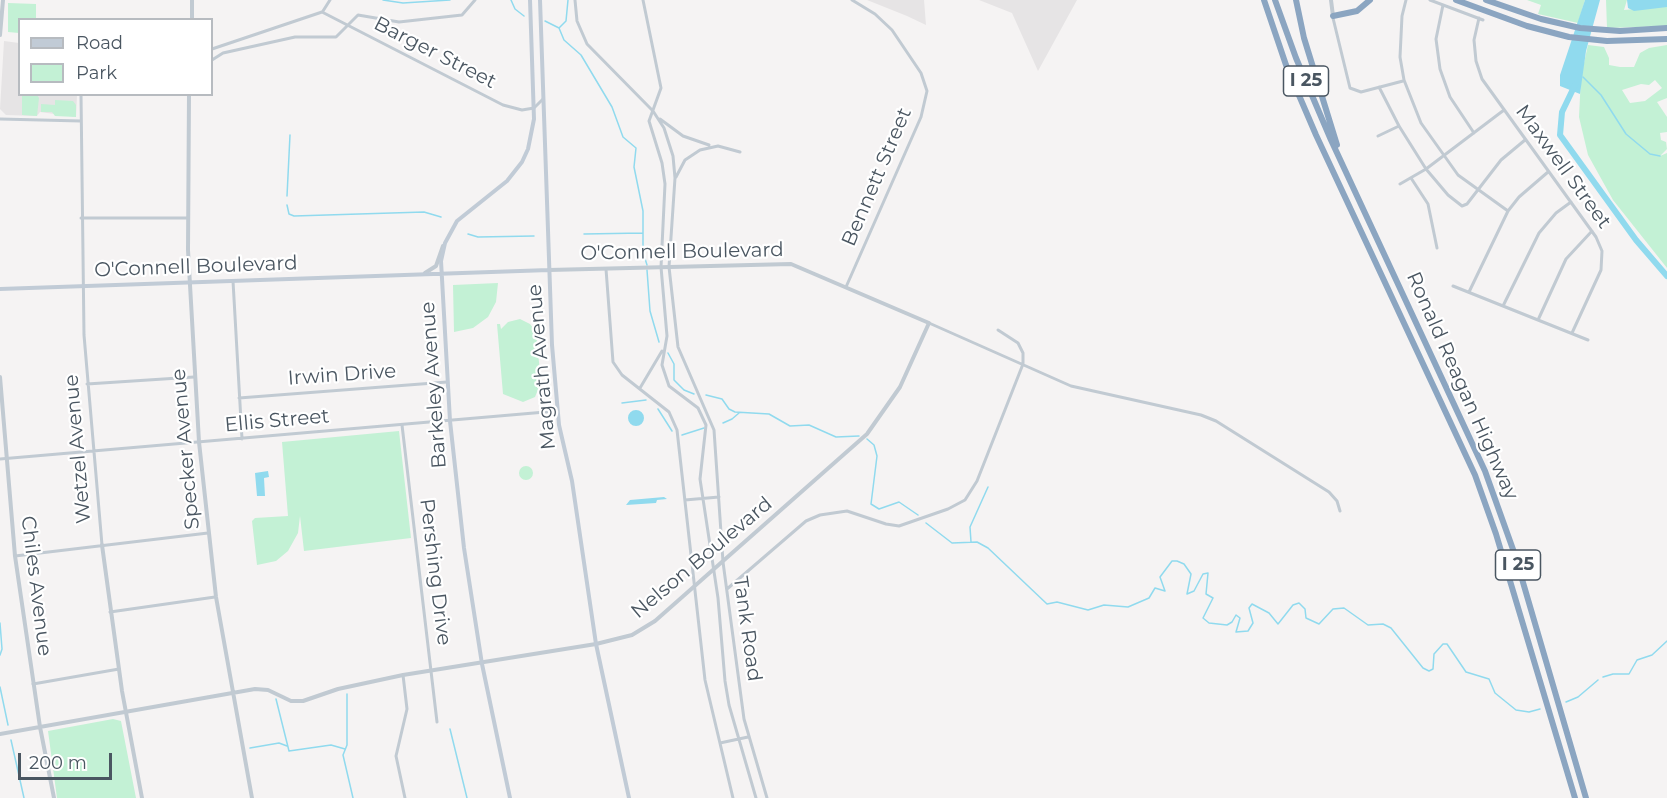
<!DOCTYPE html>
<html>
<head>
<meta charset="utf-8">
<style>
  body { margin:0 }
  #map { position:relative; width:1667px; height:798px; overflow:hidden; background:#f5f3f3; font-family:Montserrat,sans-serif }
  canvas { display:block }
  .legend { position:absolute; left:18px; top:18px; width:195px; height:78px; box-sizing:border-box; background:#fff; border:2px solid #b7bbc0; margin:0; padding:8px 10px; list-style:none; font-size:18px; color:#4a5661 }
  .legend li { display:flex; align-items:center; gap:12px; height:30px }
  .legend b { width:30px; border:2px solid #b7bbc0 }
  .scale { position:absolute; left:18px; top:753px; width:94px; height:27px; box-sizing:border-box; border:3px solid #4a5661; border-top:0; padding-left:8px; font-size:18px; line-height:21px; white-space:nowrap; color:#4a5661; -webkit-text-stroke:4px #fff; paint-order:stroke }
</style>
</head>
<body>
<div id="map">
<canvas width="1667" height="798"></canvas>
<ul class="legend">
<li><b style="height:8px;background:#c1cbd6"></b>Road</li>
<li><b style="height:16px;background:#c3f1d5"></b>Park</li>
</ul>
<div class="scale">200 m</div>
</div>
<script>
const context = document.querySelector('canvas').getContext('2d');
context.lineJoin = 'round';
function paint(path, color) {
  context.fillStyle = color;
  context.fill(path, 'evenodd');
}
function shape(rows) {
  const path = new Path2D();
  for (const r of rows) {
    if (r.length === 3) {
      path.moveTo(r[0] + r[2], r[1]);
      path.arc(r[0], r[1], r[2], 0, 2 * Math.PI);
      continue;
    }
    path.moveTo(r[0], r[1]);
    for (let i = 2; i < r.length; i += 2) path.lineTo(r[i], r[i + 1]);
  }
  return path;
}
function trace(path, color, width, dash) {
  context.strokeStyle = color;
  context.lineWidth = width;
  context.lineCap = dash ? 'butt' : 'round';
  context.setLineDash(dash || []);
  context.stroke(path);
}
function drawText(font, color, halo, rows, align = 'center') {
  context.font = font + ' Montserrat,sans-serif';
  context.lineWidth = 4.5;
  context.setLineDash([]);
  context.textBaseline = 'middle';
  context.strokeStyle = halo;
  context.fillStyle = color;
  for (const [text, x, y, turn = 0] of rows) {
    context.save();
    context.translate(x, y);
    context.rotate((+turn || 0) * Math.PI / 180);
    context.textAlign = isNaN(turn) ? turn : align;
    if (halo) context.strokeText(text, 0, 0);
    context.fillText(text, 0, 0);
    context.restore();
  }
}
const education = shape([
  [867,0,924,0,926,25,907,16],
  [979,0,1077,0,1038,71,1012,13],
  [4,41,19,43,20,94,77,95,76,117,40,112,37,116,6,115,0,109]
]);
const green = shape([
  [1527,0,1585,0,1578,23,1538,14,1541,5],
  [1606,0,1627,0,1624,10,1667,6,1667,26,1607,28],
  [8,3,36,4,36,19,20,20,19,33,8,32],
  [1588,45,1604,47,1609,58,1609,65,1620,67,1634,67,1640,53,1649,48,1667,45,1667,98,1657,102,1667,117,1667,132,1660,133,1661,140,1666,142,1667,149,1660,156,1667,153,1667,268,1613,200,1588,155,1579,117,1581,76],
  [1655,80,1662,88,1645,101,1630,103,1622,90,1641,84,1649,85],
  [22,95,37,95,39,98,37,116,22,115],
  [55,100,73,101,76,105,76,117,55,116,52,112,41,112,41,104,55,105],
  [498,283,496,302,488,317,473,328,454,332,453,285],
  [520,319,530,324,536,332,541,382,535,397,523,402,503,394,497,324,500,324,501,329,508,322],
  [399,431,411,538,304,551,300,516,298,533,288,551,276,561,257,565,252,521,255,518,288,516,282,442],
  [526,473,7],
  [113,719,121,721,136,798,57,798,48,731]
]);
const water = shape([
  [1585,0,1600,0,1586,51,1580,94,1560,86,1560,75],
  [1627,0,1667,0,1667,7,1634,11,1628,8],
  [636,418,8],
  [268,471,269,477,264,478,265,496,257,496,255,473],
  [664,497,667,499,657,500,656,503,626,505,630,500]
]);
const stream = shape([
  [383,0,403,3,450,0],
  [511,0,515,9,524,16],
  [545,21,559,28,564,40,581,55,612,107,623,137,636,148,634,167,643,211,643,252,647,265],
  [559,28,566,21,568,0],
  [1583,77,1601,95,1626,134,1650,154,1660,156],
  [287,196,290,135],
  [287,205,289,214,294,216,424,212,441,217],
  [468,234,478,237,534,236],
  [584,234,643,233],
  [647,270,650,311,659,342],
  [668,353,674,364,674,380,684,390,694,394],
  [706,395,722,399,729,409,735,412,769,414,790,426,809,425,836,437,859,436],
  [622,403,646,400],
  [658,409,672,431],
  [723,423,732,419,739,413],
  [682,435,704,428],
  [867,439,874,445,877,456,871,504,879,509,899,502,918,515],
  [926,523,952,543,977,542,988,548,1047,604,1057,602,1088,610,1104,605,1128,607,1149,598,1155,588,1165,591,1160,577,1172,561,1177,561,1184,564,1191,574,1187,594,1194,591,1203,574,1208,573,1206,594,1213,598,1203,618,1209,623,1227,625,1232,622,1236,615,1240,618,1236,632,1248,631,1253,623,1249,608,1252,604,1269,613,1278,624,1293,605,1299,603,1305,609,1306,618,1319,624,1333,609,1344,608,1368,625,1383,624,1391,628,1423,668,1429,671,1433,669,1434,654,1443,644,1447,644,1466,672,1489,679,1495,693,1516,710,1529,712,1540,709],
  [971,542,970,527,988,487],
  [0,623,2,649,0,655],
  [1603,677,1613,674,1629,674,1637,660,1652,655,1667,641],
  [0,687,8,725],
  [347,694,347,745,343,755,353,798],
  [276,699,289,751,331,745,345,749],
  [1566,702,1578,697,1598,680],
  [450,729,467,798],
  [11,740,24,798],
  [250,748,279,743,287,746]
]);
const river = shape([
  [1575,85,1562,112,1560,135,1636,240,1667,276]
]);
const minor = shape([
  [575,0,577,21,587,44,653,111,664,128,673,156,675,178,669,267,678,347,714,430,723,562,744,719,767,798],
  [643,0,661,88,649,121,662,163,665,184,661,267,667,336,662,365,669,386,698,408,706,425,700,479,718,598,725,681,729,705,756,798],
  [1406,0,1402,16,1400,57,1404,80,1421,123,1458,175,1508,211],
  [1430,0,1483,20],
  [1443,5,1436,39,1440,69,1450,97,1474,133],
  [323,11,330,0],
  [1333,18,1350,88,1361,92,1403,81],
  [1479,18,1474,40,1476,61,1482,79,1596,237,1602,251,1601,270,1572,333],
  [212,49,322,12,503,105,522,110,534,108,543,99],
  [212,60,223,53,295,37,336,37,358,15,399,22,462,15,475,0],
  [1379,87,1399,126,1426,169,1448,195,1462,206,1467,204,1501,160,1525,140],
  [81,94,84,335,102,545],
  [0,119,81,121],
  [660,119,683,136,709,145],
  [1378,136,1399,126],
  [676,177,685,160,700,150,718,146,740,152],
  [1411,178,1428,204,1437,248],
  [1400,184,1426,169,1504,110],
  [81,218,188,218],
  [606,269,613,362,622,375,669,412,677,430,705,680,733,798],
  [233,281,242,439],
  [1453,286,1588,340],
  [846,287,921,117,927,91,921,73,892,30,875,14,852,0],
  [1469,292,1508,211,1519,197,1548,172],
  [1503,306,1539,233,1556,213,1571,202],
  [1538,320,1566,259,1592,231],
  [929,323,1071,386,1201,415,1216,421,1329,492,1337,501,1340,511],
  [87,384,194,377],
  [640,388,662,351],
  [239,398,447,382],
  [402,425,437,722],
  [0,459,557,411],
  [685,500,719,497],
  [15,556,208,533],
  [727,589,806,521,820,515,847,511,886,524,899,526,948,509,965,500,977,481,1023,364,1023,353,1018,343,998,330],
  [110,612,215,597],
  [403,675,407,709,396,756,405,798],
  [33,684,119,669],
  [720,743,748,737]
]);
const tertiary = shape([
  [1331,0,1333,16],
  [192,20,192,0],
  [0,35,3,0],
  [189,94,188,250,199,442,216,597,252,798],
  [425,273,436,266,443,246],
  [0,377,15,556,40,727,54,798],
  [102,545,122,691,142,798],
  [0,734,255,689,268,690,291,701,303,701,338,689,403,675,596,644,632,635,655,621,867,434,900,387,929,323,791,264,549,270]
]);
const secondary = shape([
  [540,0,552,345,559,425,572,481,596,644,629,798],
  [0,289,549,270],
  [510,798,482,664,464,548,450,421,441,261,445,243,457,221,507,181,522,162,528,149,534,119,530,0]
]);
const motorway = shape([
  [1264,0,1286,65,1316,135,1475,475,1496,534,1575,798],
  [1275,0,1296,58,1331,140,1485,471,1515,555,1586,798],
  [1296,0,1304,38,1337,145],
  [1456,0,1527,26,1569,37,1607,41,1667,39],
  [1486,0,1541,19,1580,28,1620,31,1667,28],
  [1333,16,1357,11,1370,0]
]);
const shields = [
  [1306,81,45],
  [1518,565,45]
];
const shieldNames = [
  ["I 25",1306,81],
  ["I 25",1518,565]
];
const streetNames = [
  ["Barger Street",435,53,27],
  ["Maxwell Street",1563,167,54],
  ["Bennett Street",877,177,-67],
  ["O'Connell Boulevard",682,252,-1],
  ["O'Connell Boulevard",196,267,-2],
  ["Magrath Avenue",542,367,-95],
  ["Irwin Drive",342,375,-4],
  ["Barkeley Avenue",434,385,-94],
  ["Ronald Reagan Highway",1462,386,66],
  ["Ellis Street",277,421,-5],
  ["Wetzel Avenue",78,449,-95],
  ["Specker Avenue",186,449,-95],
  ["Nelson Boulevard",702,558,-40],
  ["Pershing Drive",435,572,83],
  ["Chiles Avenue",36,586,83],
  ["Tank Road",747,629,82]
];
paint(education, '#e6e4e5');
paint(green, '#c3f1d5');
paint(water, '#90daee');
trace(stream, '#90daee', 1.5);
trace(river, '#90daee', 6);
trace(minor, '#c1cad2', 3);
trace(tertiary, '#c1cad2', 4);
trace(secondary, '#c1cbd6', 4);
trace(motorway, '#8ba5c1', 6);
for (const [x, y, w] of shields) {
  const box = new Path2D();
  box.roundRect(x - w / 2, y - 15, w, 30, 4.5);
  context.fillStyle = '#fff';
  context.fill(box);
  trace(box, '#4a5661', 1.5);
}
drawText('bold 18px', '#4a5661', null, shieldNames);
drawText('20px', '#4a5661', '#fff', streetNames);
</script>
</body>
</html>
